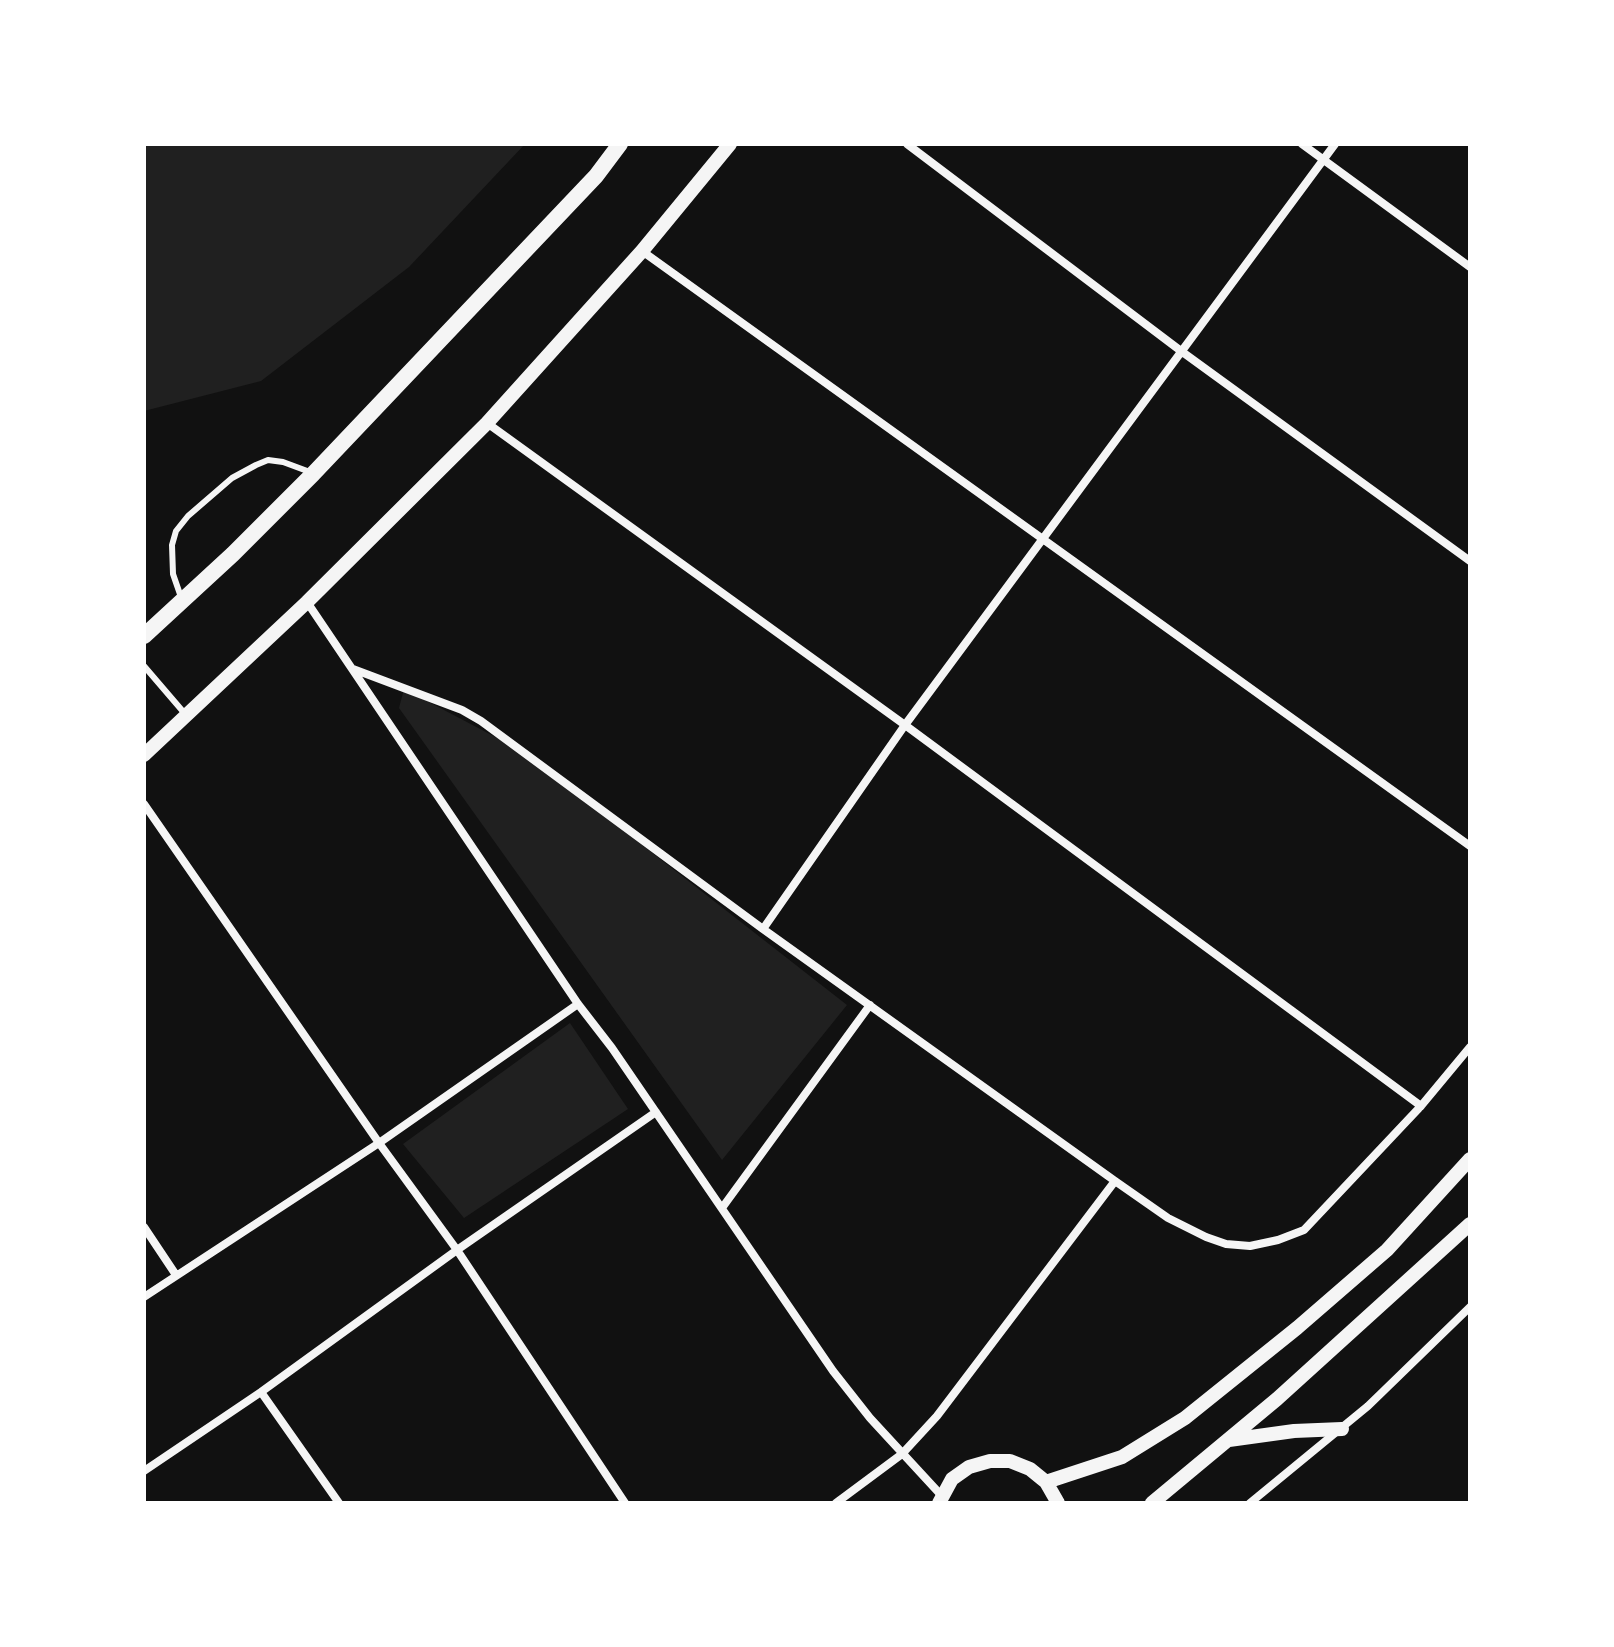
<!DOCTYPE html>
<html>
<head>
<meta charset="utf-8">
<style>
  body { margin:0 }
  #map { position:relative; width:1614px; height:1647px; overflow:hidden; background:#111; font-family:"Source Serif 4",serif }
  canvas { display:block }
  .frame { position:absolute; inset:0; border:146px solid #fff; pointer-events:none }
</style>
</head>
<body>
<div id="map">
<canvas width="1614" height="1647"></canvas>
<div class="frame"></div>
</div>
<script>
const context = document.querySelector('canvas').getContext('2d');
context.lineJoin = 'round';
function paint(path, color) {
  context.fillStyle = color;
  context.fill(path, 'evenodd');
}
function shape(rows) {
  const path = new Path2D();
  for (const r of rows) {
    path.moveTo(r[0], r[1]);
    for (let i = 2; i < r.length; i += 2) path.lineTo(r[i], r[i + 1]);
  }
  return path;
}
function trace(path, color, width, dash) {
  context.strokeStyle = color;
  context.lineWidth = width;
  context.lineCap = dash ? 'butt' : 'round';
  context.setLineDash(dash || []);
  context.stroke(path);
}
const green = shape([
  [144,144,525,144,409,267,261,381,144,411],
  [404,689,522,751,847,1005,722,1160,399,708],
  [570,1023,628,1109,464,1218,403,1144]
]);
const service = shape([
  [182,600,173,574,172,545,176,531,188,516,232,478,256,465,268,460,283,462,310,472],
  [144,666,186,715]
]);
const minor = shape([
  [907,144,1181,351,1470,561],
  [1302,144,1470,267],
  [642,251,1470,846],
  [487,423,905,725,1421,1106],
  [307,602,578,1004,612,1048,833,1371,870,1418,941,1495],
  [353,669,462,710,481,721,763,929,1115,1181,1168,1218,1206,1237,1226,1244,1250,1246,1278,1240,1304,1230,1421,1106,1470,1047],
  [144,804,379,1143,457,1250,625,1503],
  [763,929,905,725,1335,144],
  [722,1208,870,1005],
  [144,1227,176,1275],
  [144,1297,379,1143,578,1004],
  [261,1392,339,1503],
  [144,1471,261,1392,457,1250,656,1112],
  [836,1503,902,1454,937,1416,1115,1181],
  [1250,1503,1368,1406,1470,1307]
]);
const tertiary = shape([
  [144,755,307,602,487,423,642,251,730,144],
  [1229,1440,1294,1431,1342,1429],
  [1046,1482,1122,1457,1185,1418,1297,1328,1387,1250,1470,1159],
  [939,1503,952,1479,969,1467,990,1461,1010,1461,1030,1469,1046,1482,1058,1503],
  [1152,1503,1277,1399,1470,1224]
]);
const secondary = shape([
  [144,636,233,554,313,474,596,176,620,144]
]);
paint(green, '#202020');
trace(service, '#f5f5f5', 6);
trace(minor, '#f5f5f5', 8);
trace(tertiary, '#f5f5f5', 14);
trace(secondary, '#f5f5f5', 16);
</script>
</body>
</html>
